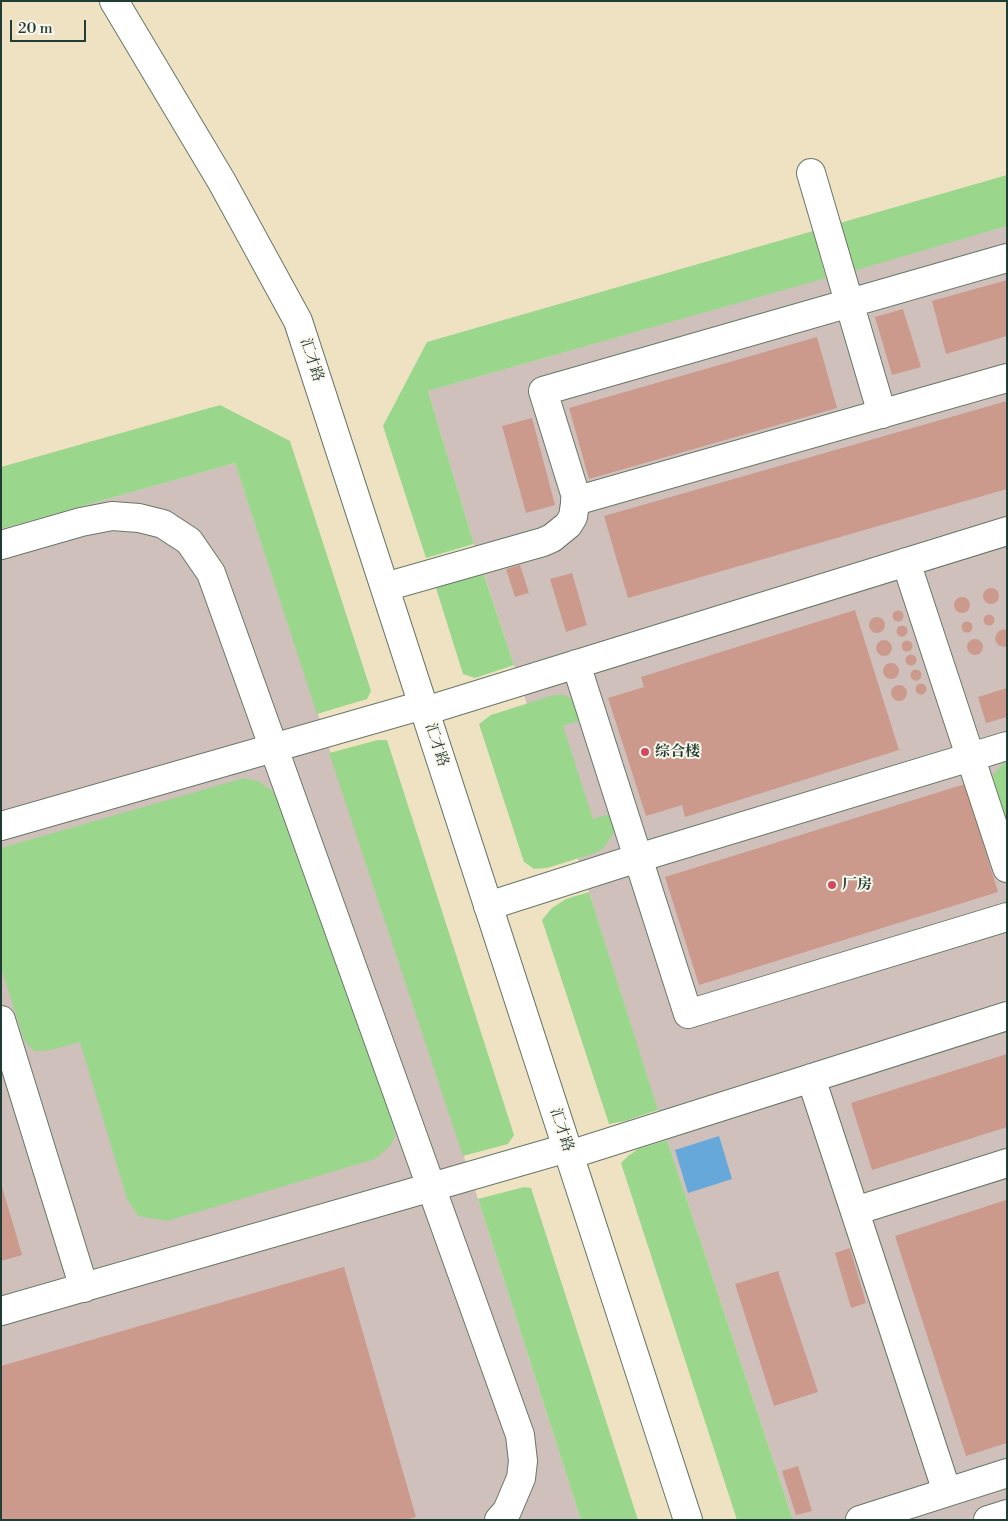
<!DOCTYPE html>
<html>
<head>
<meta charset="utf-8">
<style>
  body { margin:0 }
  #map { position:relative; width:1008px; height:1521px; overflow:hidden; background:#eee2c3; font-family:"Libre Bodoni",serif }
  canvas { display:block }
  .frame { position:absolute; inset:0; border:2px solid #1f3d34; pointer-events:none }
  .scale { position:absolute; left:10px; top:20px; width:76px; height:22px; box-sizing:border-box; border:2px solid #1f3d34; border-top:0; padding-left:6px; font-size:15px; line-height:18px; white-space:nowrap; color:#1f3d34; -webkit-text-stroke:4px #fbf7ec; paint-order:stroke }
</style>
</head>
<body>
<div id="map">
<canvas width="1008" height="1521"></canvas>
<div class="frame"></div>
<div class="scale">20 m</div>
</div>
<script>
const context = document.querySelector('canvas').getContext('2d');
context.lineJoin = 'round';
function paint(path, color) {
  context.fillStyle = color;
  context.fill(path, 'evenodd');
}
function shape(rows) {
  const path = new Path2D();
  for (const r of rows) {
    if (r.length === 3) {
      path.moveTo(r[0] + r[2], r[1]);
      path.arc(r[0], r[1], r[2], 0, 2 * Math.PI);
      continue;
    }
    path.moveTo(r[0], r[1]);
    for (let i = 2; i < r.length; i += 2) path.lineTo(r[i], r[i + 1]);
  }
  return path;
}
function trace(path, color, width, dash) {
  context.strokeStyle = color;
  context.lineWidth = width;
  context.lineCap = dash ? 'butt' : 'round';
  context.setLineDash(dash || []);
  context.stroke(path);
}
function drawText(font, color, halo, rows, align = 'center') {
  context.font = font + ' "Libre Bodoni","Noto Serif SC",serif';
  context.lineWidth = 4;
  context.setLineDash([]);
  context.textBaseline = 'middle';
  context.strokeStyle = halo;
  context.fillStyle = color;
  for (const [text, x, y, turn = 0] of rows) {
    context.save();
    context.translate(x, y);
    context.rotate((+turn || 0) * Math.PI / 180);
    context.textAlign = isNaN(turn) ? turn : align;
    if (halo) context.strokeText(text, 0, 0);
    context.fillText(text, 0, 0);
    context.restore();
  }
}
const industrial = shape([
  [1007,226,1007,1520,793,1520,667,1140,589,892,474,544,428,391],
  [235,463,478,1199,581,1520,1,1520,1,529]
]);
const green = shape([
  [1007,175,1007,226,853,271,840,223],
  [813,231,826,278,428,391,474,544,426,558,383,426,427,342],
  [220,405,290,441,371,691,367,699,317,714,235,463,1,529,1,467],
  [483,572,514,665,475,678,463,674,436,588],
  [554,695,564,695,572,699,577,706,582,720,563,726,593,819,612,813,614,824,614,832,604,848,595,853,547,868,534,869,524,862,479,724,491,715],
  [378,740,387,740,514,1135,508,1144,463,1156,329,753],
  [1007,759,1007,840,991,784,993,775],
  [244,778,258,781,270,789,278,799,392,1116,395,1137,390,1146,375,1159,167,1221,138,1216,127,1199,80,1042,47,1051,34,1051,24,1040,1,967,1,848],
  [589,892,658,1110,625,1121,609,1124,542,920,552,908,566,899],
  [667,1140,793,1520,737,1520,621,1163,628,1156,638,1149],
  [524,1187,531,1188,638,1520,581,1520,478,1199]
]);
const water = shape([
  [719,1136,732,1179,688,1193,675,1150]
]);
const building = shape([
  [1007,280,1007,336,946,354,932,301],
  [903,309,921,367,892,375,875,317],
  [817,337,837,408,589,479,569,408],
  [1007,401,1007,489,628,598,604,516],
  [532,418,555,505,526,513,502,426],
  [520,565,529,593,515,597,506,569],
  [572,573,587,625,566,632,550,579],
  [991,596,8],
  [962,605,8],
  [855,610,899,750,685,817,682,805,646,816,608,698,644,687,641,677],
  [898,616,5.5],
  [989,620,5.5],
  [877,625,8],
  [967,627,5.5],
  [902,631,5.5],
  [1004,629,1007,630,1007,646,1004,647,998,645,995,640,996,635,999,631],
  [975,647,8],
  [884,648,8],
  [907,646,5.5],
  [911,660,5.5],
  [891,671,8],
  [916,675,5.5],
  [921,689,5.5],
  [899,693,8],
  [1007,688,1007,717,986,723,978,697],
  [965,784,998,892,699,985,665,877],
  [1007,1054,1007,1127,872,1170,851,1103],
  [1,1183,22,1255,1,1261],
  [1006,1200,1007,1443,966,1456,895,1236],
  [850,1248,866,1303,851,1308,835,1253],
  [344,1267,416,1517,405,1520,1,1520,1,1366],
  [778,1271,818,1392,774,1406,735,1284],
  [798,1466,812,1511,796,1515,782,1471]
]);
const minor = shape([
  [811,173,882,414],
  [575,501,1007,378],
  [1,545,81,522,112,516,139,518,163,524,189,541,211,573,520,1435,523,1461,521,1478,507,1511,499,1520],
  [906,562,1007,868],
  [385,587,543,542,552,538,568,525,573,517,576,497,543,391,1007,258],
  [576,664,688,1014,1007,917],
  [425,711,1007,531],
  [1,826,423,705],
  [488,906,638,858,1007,746],
  [1,1020,84,1288],
  [811,1078,947,1492],
  [569,1155,1007,1016],
  [855,1211,1007,1163],
  [1,1311,567,1148],
  [860,1520,1007,1473],
  [988,1520,1007,1514]
]);
const major = shape([
  [114,1,222,182,298,321,688,1520]
]);
const markers = [
  [645,752,5,"#d1495b"],
  [832,885,5,"#d1495b"]
];
const streetNames = [
  ["汇才路",311,360,72],
  ["汇才路",436,745,72],
  ["汇才路",561,1130,72]
];
const poiNames = [
  ["综合楼",655,752],
  ["厂房",842,885]
];
paint(industrial, '#cfc0bb');
paint(green, '#9ad78c');
paint(water, '#66a8da');
paint(building, '#cc9a8d');
trace(minor, '#677766', 30);
trace(major, '#677766', 30);
trace(minor, '#fff', 28);
trace(major, '#fff', 28);
for (const [x, y, r, color] of markers) {
  const dot = new Path2D();
  dot.arc(x, y, r, 0, 2 * Math.PI);
  context.fillStyle = color;
  context.fill(dot);
  trace(dot, '#fbf7ec', 2);
}
drawText('15px', '#1f3d34', '#fbf7ec', streetNames);
drawText('bold 15px', '#1f3d34', '#fbf7ec', poiNames, 'left');
</script>
</body>
</html>
